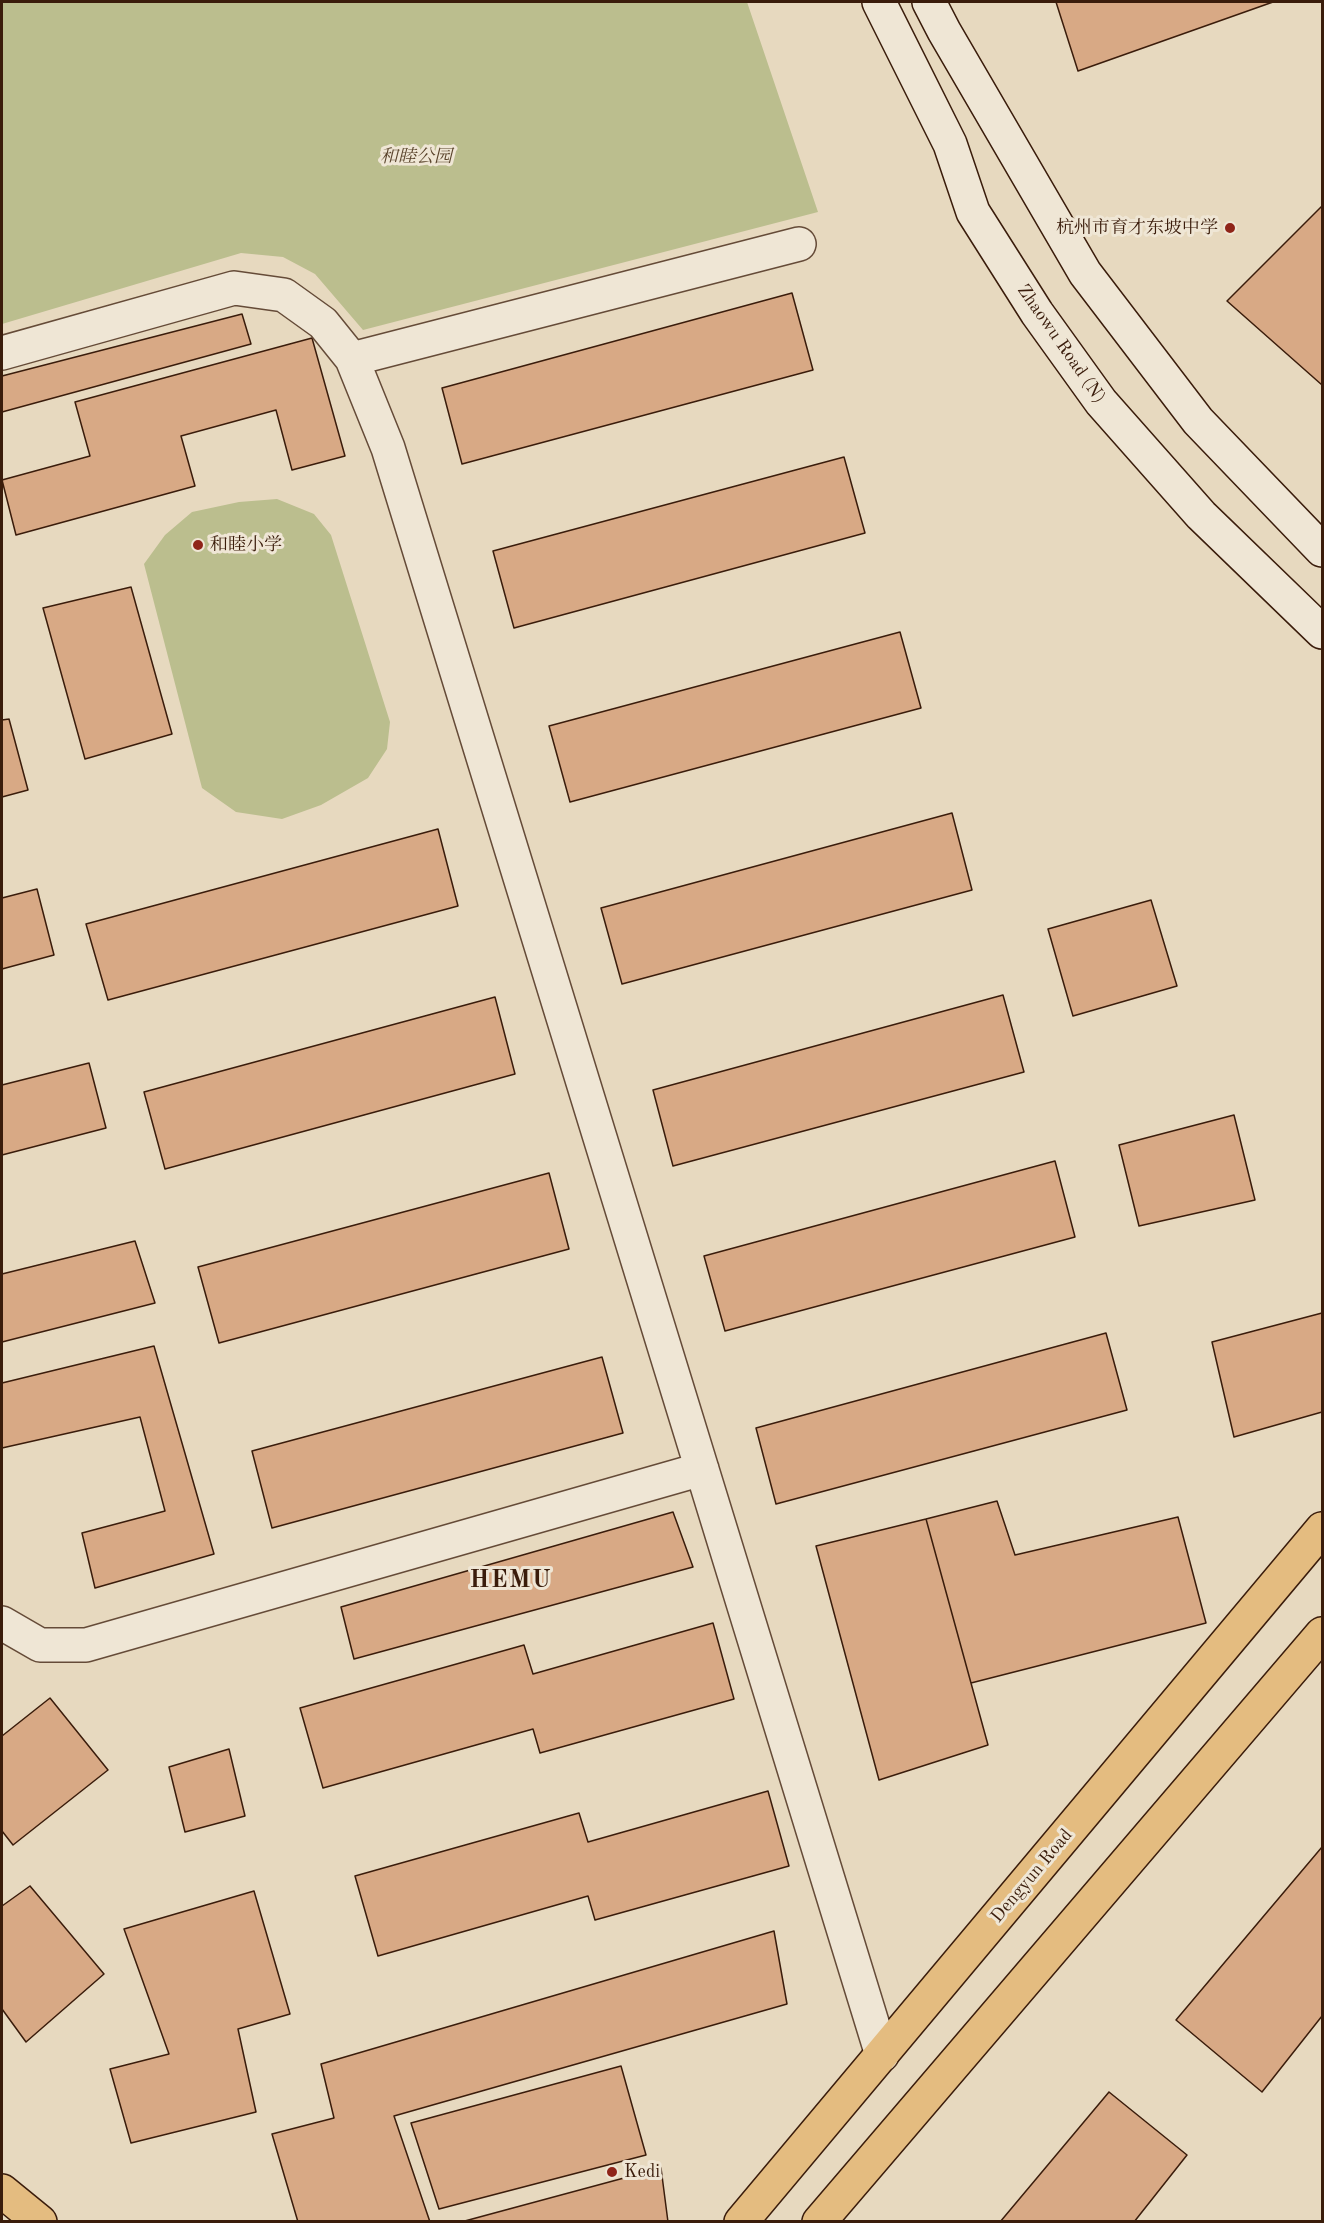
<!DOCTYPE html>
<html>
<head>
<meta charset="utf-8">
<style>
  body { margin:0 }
  #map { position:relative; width:1324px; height:2223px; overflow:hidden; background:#e7d9bf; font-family:"Old Standard TT",serif }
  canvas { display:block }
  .frame { position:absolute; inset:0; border:3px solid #3a1c0b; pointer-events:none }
</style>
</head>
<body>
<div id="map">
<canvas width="1324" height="2223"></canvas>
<div class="frame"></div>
</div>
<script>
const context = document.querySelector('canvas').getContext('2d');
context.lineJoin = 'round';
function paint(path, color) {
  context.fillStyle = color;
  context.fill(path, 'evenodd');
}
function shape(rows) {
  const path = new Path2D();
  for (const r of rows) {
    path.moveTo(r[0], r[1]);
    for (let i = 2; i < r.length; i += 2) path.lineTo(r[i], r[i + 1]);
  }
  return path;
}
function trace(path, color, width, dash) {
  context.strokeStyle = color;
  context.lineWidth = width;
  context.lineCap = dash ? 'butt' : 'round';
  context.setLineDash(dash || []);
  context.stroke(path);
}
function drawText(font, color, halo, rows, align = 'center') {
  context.font = font + ' "Old Standard TT","Noto Serif SC",serif';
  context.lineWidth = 6;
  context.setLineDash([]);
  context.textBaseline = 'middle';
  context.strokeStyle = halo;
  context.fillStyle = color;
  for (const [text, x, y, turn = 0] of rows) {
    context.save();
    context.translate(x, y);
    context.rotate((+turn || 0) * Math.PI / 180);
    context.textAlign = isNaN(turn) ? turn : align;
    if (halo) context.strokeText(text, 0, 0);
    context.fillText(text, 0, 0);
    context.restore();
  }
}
const green = shape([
  [2,2,747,2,818,212,363,330,315,274,283,257,241,253,2,324],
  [277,499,314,514,331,535,390,722,387,749,368,778,321,805,282,819,236,812,202,788,144,564,165,535,192,512,239,502]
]);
const building = shape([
  [1056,2,1273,2,1078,71,1056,2],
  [1322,206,1322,385,1227,301,1322,206],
  [792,293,813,370,462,464,442,388,792,293],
  [242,314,251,344,2,412,2,376,242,314],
  [312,338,345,456,292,470,276,410,181,436,195,486,16,535,2,480,90,456,75,402,312,338],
  [844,457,865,533,514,628,493,551,844,457],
  [131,587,172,734,85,759,43,608,131,587],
  [900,632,921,708,570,802,549,726,900,632],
  [9,719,28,790,2,797,2,720,9,719],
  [952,813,972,890,622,984,601,908,952,813],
  [438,829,458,906,108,1000,86,924,438,829],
  [37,889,54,955,2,969,2,898,37,889],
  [1151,900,1177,986,1073,1016,1048,929,1151,900],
  [1003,995,1024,1072,673,1166,653,1090,1003,995],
  [495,997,515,1074,165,1169,144,1092,495,997],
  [89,1063,106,1128,2,1155,2,1085,89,1063],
  [1234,1115,1255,1200,1139,1226,1119,1145,1234,1115],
  [1055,1161,1075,1237,725,1331,704,1256,1055,1161],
  [549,1173,569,1249,219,1343,198,1267,549,1173],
  [135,1241,155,1303,2,1342,2,1274,135,1241],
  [1322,1313,1322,1412,1234,1437,1212,1342,1322,1313],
  [1106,1333,1127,1410,776,1504,756,1428,1106,1333],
  [154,1346,214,1554,95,1588,82,1533,165,1511,140,1417,2,1448,2,1383,154,1346],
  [602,1357,623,1433,272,1528,252,1451,602,1357],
  [997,1501,1015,1555,1178,1517,1206,1623,971,1683,926,1519,997,1501],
  [673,1512,693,1567,354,1659,341,1607,673,1512],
  [926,1519,988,1745,879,1780,816,1546,926,1519],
  [713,1623,734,1699,540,1753,533,1729,323,1788,300,1708,524,1645,533,1674,713,1623],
  [50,1698,108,1770,13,1845,2,1831,2,1736,50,1698],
  [229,1749,245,1816,185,1832,169,1767,229,1749],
  [768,1791,789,1866,595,1920,588,1896,378,1956,355,1876,579,1813,588,1842,768,1791],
  [1322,1847,1322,2016,1262,2092,1176,2020,1322,1847],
  [30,1886,104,1974,26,2042,2,2009,2,1906,30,1886],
  [254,1891,290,2014,238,2029,256,2112,131,2143,110,2069,169,2054,124,1929,254,1891],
  [774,1931,787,2004,394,2116,430,2222,298,2222,272,2134,334,2118,321,2064,774,1931],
  [621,2066,646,2155,439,2209,411,2123,621,2066],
  [1109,2092,1187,2155,1134,2222,1000,2222,1109,2092],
  [661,2168,668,2222,461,2222,661,2168]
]);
const street = shape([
  [2,353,234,288,284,295,323,323,352,359,388,448,882,2055],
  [352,359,799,244],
  [2,1623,40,1645,86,1645,702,1469]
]);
const secondary = shape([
  [879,2,950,144,973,212,1037,313,1101,402,1201,515,1322,632],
  [929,2,944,31,1085,273,1198,421,1322,550]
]);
const primary = shape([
  [2,2191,40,2222],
  [741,2222,1322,1529],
  [819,2222,1322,1634]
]);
const markers = [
  [1230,228,6,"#8f2418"],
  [198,545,6,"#8f2418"],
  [612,2172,6,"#8f2418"]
];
const parkNames = [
  ["和睦公园",416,157]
];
const poiNames = [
  ["杭州市育才东坡中学",1218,228,"right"],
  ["和睦小学",210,545],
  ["Kedi",624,2172]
];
const streetNames = [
  ["Zhaowu Road (N)",1061,344,55],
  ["Dengyun Road",1032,1876,-50]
];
const districtNames = [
  ["HEMU",511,1581]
];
paint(green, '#bbbe8e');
paint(building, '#d8a985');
trace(building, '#3a1c0b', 1.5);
trace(street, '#654b38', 36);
trace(secondary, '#3a1c0b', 36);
trace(primary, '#3a1c0b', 36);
trace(street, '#efe6d5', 33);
trace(secondary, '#efe6d5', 33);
trace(primary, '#e4bc80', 33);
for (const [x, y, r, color] of markers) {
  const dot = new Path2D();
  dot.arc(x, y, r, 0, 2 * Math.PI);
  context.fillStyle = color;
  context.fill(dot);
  trace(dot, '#efe6d5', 2);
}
drawText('italic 18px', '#5a442c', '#efe6d5', parkNames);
drawText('18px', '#3a1c0b', '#efe6d5', poiNames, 'left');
drawText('18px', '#3a1c0b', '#efe6d5', streetNames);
context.letterSpacing = '1.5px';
drawText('bold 24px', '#3a1c0b', '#efe6d5', districtNames);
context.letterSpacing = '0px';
</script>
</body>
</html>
